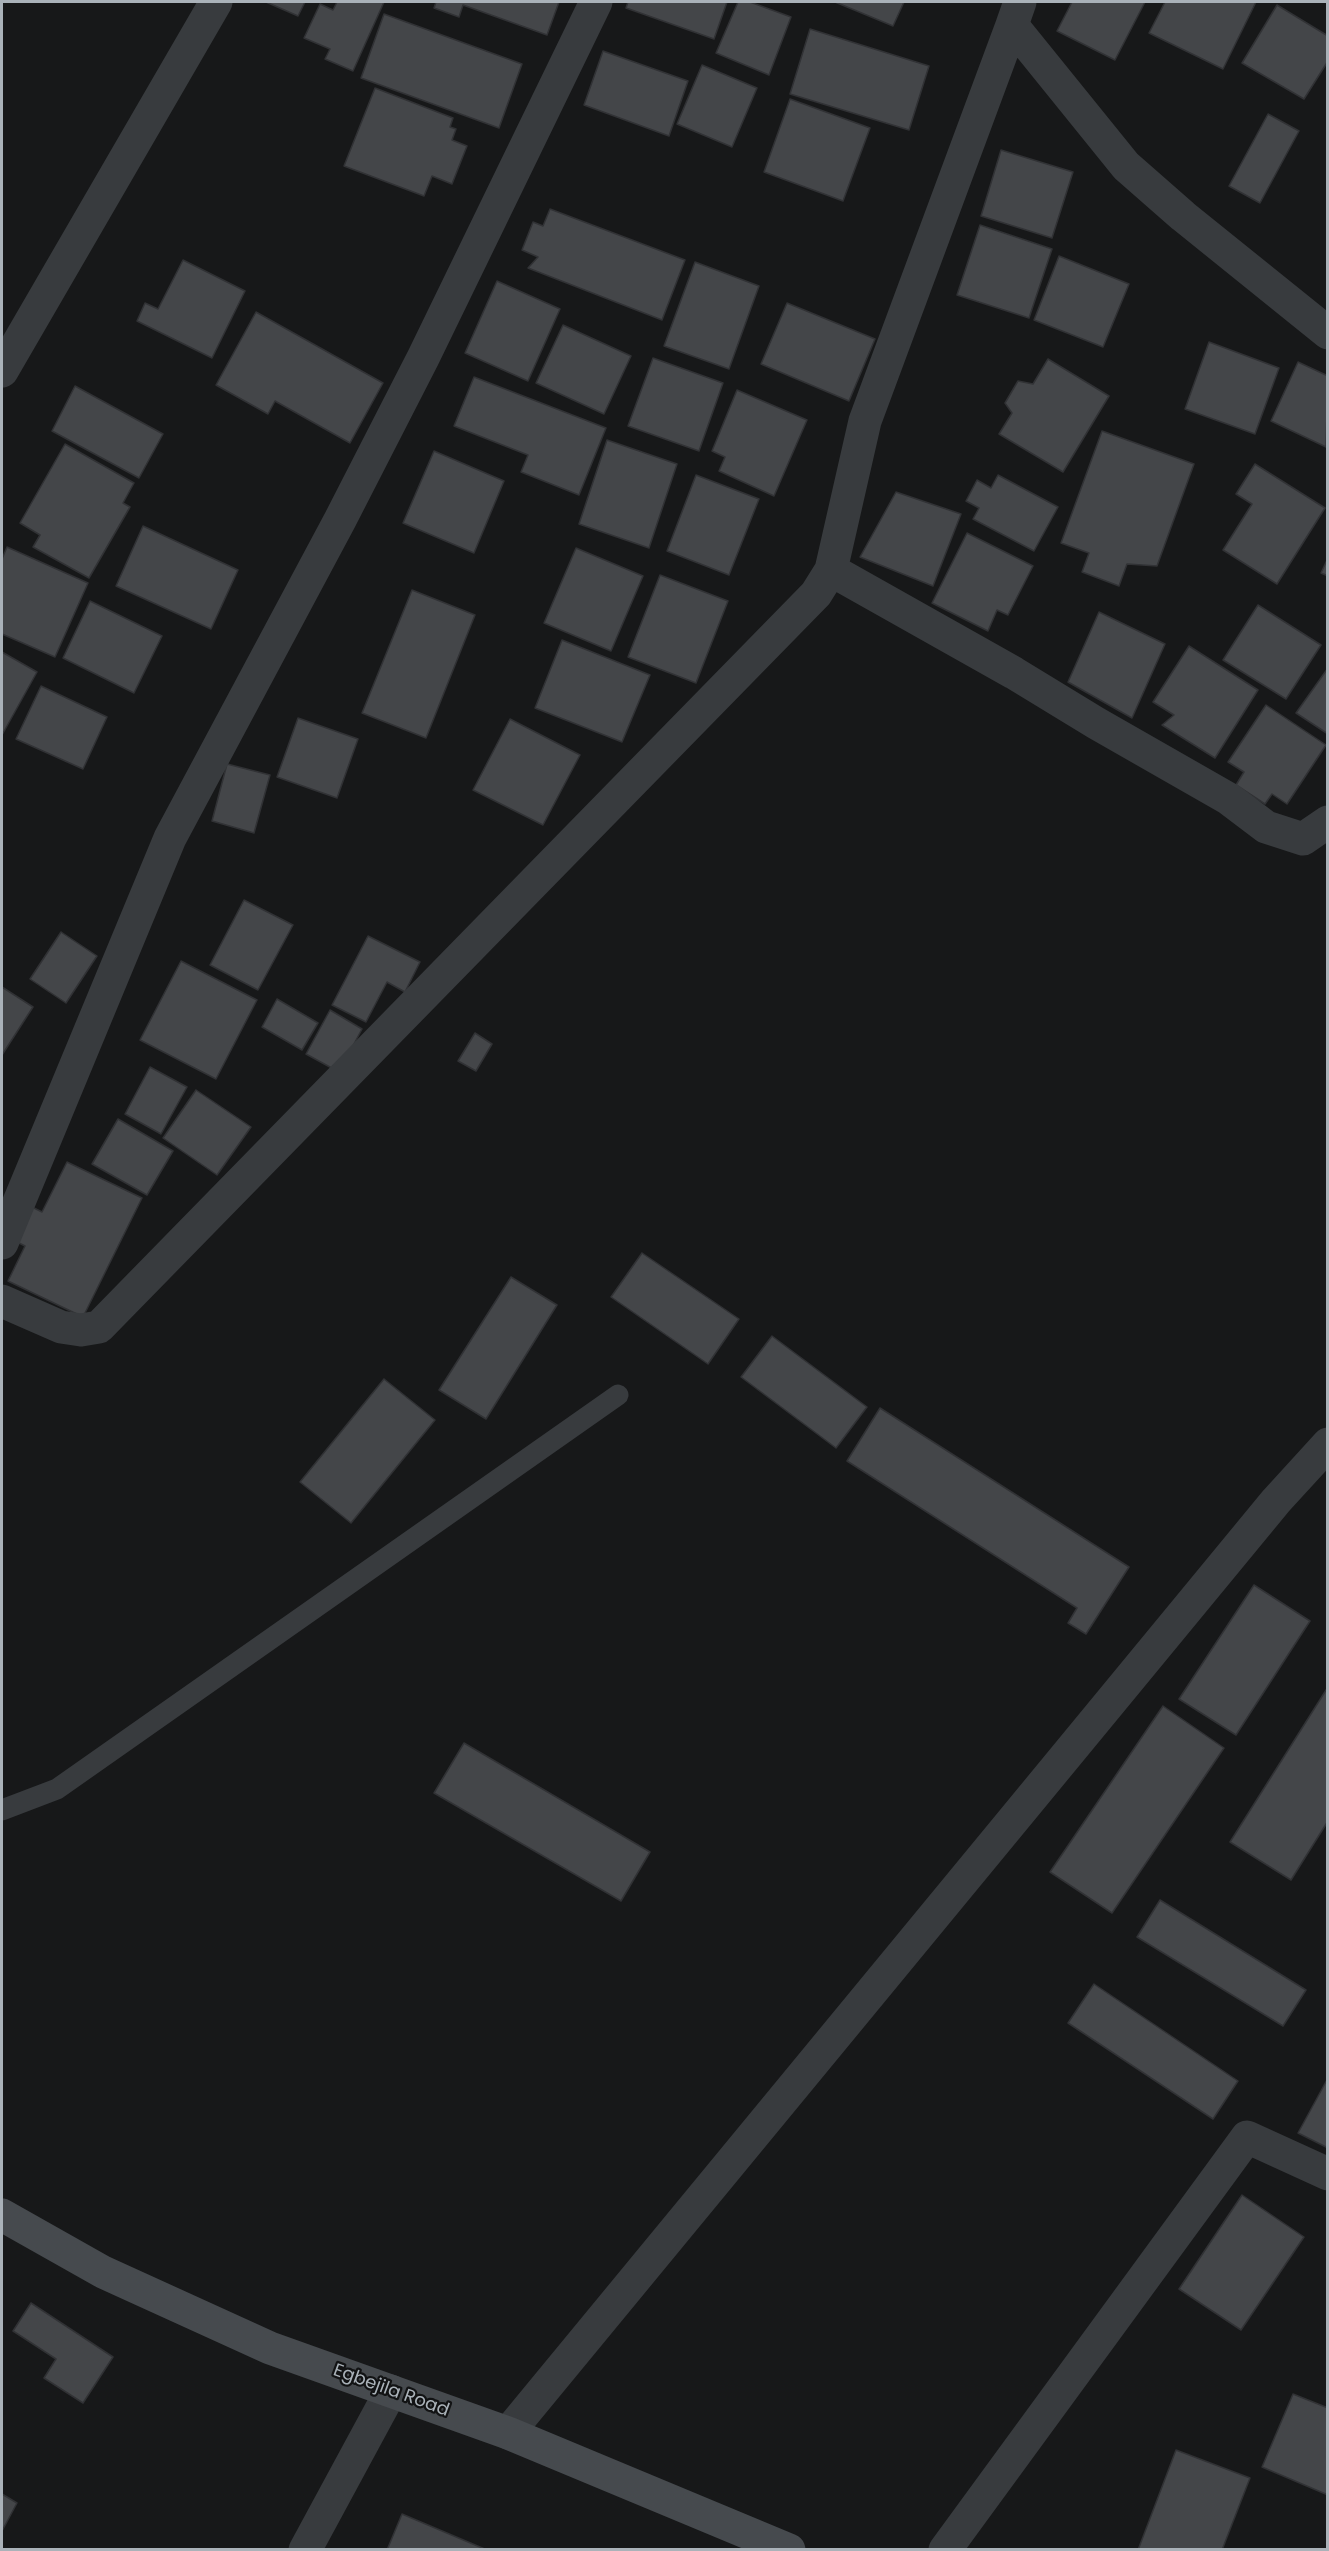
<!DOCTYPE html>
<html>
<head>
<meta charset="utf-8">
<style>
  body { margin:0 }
  #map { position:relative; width:1329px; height:2551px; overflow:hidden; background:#171819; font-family:Poppins,sans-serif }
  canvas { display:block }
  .frame { position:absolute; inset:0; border:3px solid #aab2b9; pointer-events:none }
</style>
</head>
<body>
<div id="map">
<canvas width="1329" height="2551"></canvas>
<div class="frame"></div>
</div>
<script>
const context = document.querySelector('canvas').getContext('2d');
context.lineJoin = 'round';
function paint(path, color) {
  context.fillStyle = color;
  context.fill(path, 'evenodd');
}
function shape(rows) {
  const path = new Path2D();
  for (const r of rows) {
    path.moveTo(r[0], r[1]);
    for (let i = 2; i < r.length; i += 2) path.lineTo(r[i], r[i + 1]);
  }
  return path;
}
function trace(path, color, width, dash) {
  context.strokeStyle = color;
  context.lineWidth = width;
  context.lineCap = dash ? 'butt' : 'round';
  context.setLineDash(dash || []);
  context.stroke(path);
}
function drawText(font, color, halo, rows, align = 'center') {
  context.font = font + ' Poppins,sans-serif';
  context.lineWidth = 4.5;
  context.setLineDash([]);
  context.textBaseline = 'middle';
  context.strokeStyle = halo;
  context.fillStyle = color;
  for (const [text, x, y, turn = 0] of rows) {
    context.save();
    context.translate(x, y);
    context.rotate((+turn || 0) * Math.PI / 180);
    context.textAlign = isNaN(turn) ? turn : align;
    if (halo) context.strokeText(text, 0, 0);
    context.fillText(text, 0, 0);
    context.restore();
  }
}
const building = shape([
  [266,2,305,2,298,16,266,2],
  [337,2,384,2,353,71,325,59,330,49,304,38,320,4,333,10,337,2],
  [436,2,559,2,547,35,463,5,459,17,434,8,436,2],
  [628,2,727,2,714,39,626,8,628,2],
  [738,2,750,2,791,17,769,75,716,53,738,2],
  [835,2,904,2,893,26,835,2],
  [1072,2,1145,2,1115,60,1057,31,1072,2],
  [1165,2,1256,2,1223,69,1149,33,1165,2],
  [1277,5,1328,36,1328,61,1304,99,1242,63,1277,5],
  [384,14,522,64,499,128,361,78,384,14],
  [810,29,929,66,909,130,790,94,810,29],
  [603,51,688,81,669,136,584,105,603,51],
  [702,65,757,88,732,147,677,124,702,65],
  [375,88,453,118,450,127,456,129,452,140,467,146,452,184,432,176,424,196,344,166,375,88],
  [790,99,870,128,843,201,764,172,790,99],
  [1268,114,1299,131,1260,203,1229,186,1268,114],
  [1001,150,1073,172,1052,238,981,216,1001,150],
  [550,209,685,260,662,320,528,268,538,257,522,250,533,222,543,226,550,209],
  [980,225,1052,249,1029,318,957,295,980,225],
  [1059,256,1129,284,1103,347,1034,320,1059,256],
  [183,260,245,291,212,358,137,321,145,303,158,309,183,260],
  [695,262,759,286,729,369,664,346,695,262],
  [497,281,560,309,528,381,465,353,497,281],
  [787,303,875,339,849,401,761,364,787,303],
  [256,312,383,383,350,443,275,401,268,414,216,385,256,312],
  [563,325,631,356,604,414,536,383,563,325],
  [1209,342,1279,368,1255,434,1185,409,1209,342],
  [653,358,723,383,699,451,628,426,653,358],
  [1048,359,1109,396,1063,472,999,434,1012,413,1005,403,1018,381,1033,384,1048,359],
  [1298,362,1328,376,1326,447,1271,421,1298,362],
  [474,377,606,428,579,495,521,472,528,455,454,426,474,377],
  [75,386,163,434,139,478,52,431,75,386],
  [737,390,807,420,774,496,719,471,725,457,712,451,737,390],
  [1102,431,1194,464,1157,566,1127,564,1119,586,1082,572,1089,553,1061,543,1102,431],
  [607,440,677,464,649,548,579,524,607,440],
  [65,444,134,483,123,503,130,507,89,578,33,547,40,535,20,523,65,444],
  [434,451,504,481,474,553,403,523,434,451],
  [1255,464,1325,508,1277,584,1223,550,1252,504,1236,494,1255,464],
  [696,475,759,499,729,575,667,551,696,475],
  [998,475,1058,507,1034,551,973,519,979,508,966,501,977,480,991,488,998,475],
  [896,492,961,514,933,586,860,557,896,492],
  [143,526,238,570,211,629,116,586,143,526],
  [967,533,1033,566,1008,615,997,610,988,631,932,603,967,533],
  [7,547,88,583,55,657,2,634,2,559,7,547],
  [576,548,643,576,611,651,544,623,576,548],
  [1328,558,1328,576,1321,573,1328,558],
  [660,575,728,601,696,683,628,657,660,575],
  [412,590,475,615,426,738,362,713,412,590],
  [90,601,162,636,134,693,63,658,90,601],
  [1258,605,1321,645,1286,699,1223,660,1258,605],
  [1099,612,1165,644,1132,718,1068,682,1099,612],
  [562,640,650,675,622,742,535,708,562,640],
  [1189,646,1258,690,1215,758,1162,725,1174,715,1153,702,1189,646],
  [2,652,37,672,2,735,2,652],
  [1328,668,1328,734,1296,713,1328,668],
  [41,686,107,717,83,769,16,739,41,686],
  [1266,705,1326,745,1287,804,1272,794,1265,804,1236,785,1244,772,1228,762,1266,705],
  [298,718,358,739,337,798,277,777,298,718],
  [510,719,580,755,543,825,473,790,510,719],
  [227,764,270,775,254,833,212,821,227,764],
  [244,900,293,925,258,990,210,965,244,900],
  [61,932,97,956,66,1003,30,979,61,932],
  [368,936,420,962,405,992,387,982,366,1022,332,1005,368,936],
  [181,961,257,1000,216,1079,140,1040,181,961],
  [2,987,33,1007,2,1055,2,987],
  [277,999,318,1023,302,1050,262,1027,277,999],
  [330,1010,362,1029,339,1072,306,1054,330,1010],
  [475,1033,492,1044,476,1071,458,1061,475,1033],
  [150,1067,187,1087,161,1134,125,1114,150,1067],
  [196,1090,251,1127,217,1175,163,1138,196,1090],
  [118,1119,173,1151,147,1195,92,1164,118,1119],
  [67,1162,142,1198,83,1317,8,1281,25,1246,13,1240,30,1206,42,1212,67,1162],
  [642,1253,739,1319,708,1364,611,1297,642,1253],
  [511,1277,557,1305,486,1419,439,1390,511,1277],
  [772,1336,867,1407,836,1448,741,1377,772,1336],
  [384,1379,435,1420,351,1523,300,1482,384,1379],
  [880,1408,1129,1567,1086,1634,1068,1623,1077,1608,847,1461,880,1408],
  [1254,1585,1310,1621,1236,1735,1179,1699,1254,1585],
  [1328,1687,1328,1821,1291,1880,1230,1842,1328,1687],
  [1163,1706,1224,1748,1112,1913,1050,1872,1163,1706],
  [464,1743,650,1852,621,1901,434,1793,464,1743],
  [1160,1900,1306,1990,1283,2026,1137,1937,1160,1900],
  [1094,1984,1238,2081,1213,2119,1068,2023,1094,1984],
  [1328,2078,1328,2148,1298,2133,1328,2078],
  [1242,2195,1304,2237,1241,2330,1179,2289,1242,2195],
  [31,2303,113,2357,83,2403,44,2378,56,2359,13,2331,31,2303],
  [1293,2394,1328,2408,1328,2495,1262,2467,1293,2394],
  [1176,2450,1250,2478,1222,2550,1138,2550,1176,2450],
  [2,2494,17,2503,2,2531,2,2494],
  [402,2514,487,2550,387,2550,402,2514]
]);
const lane = shape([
  [2,1810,57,1789,618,1395]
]);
const street = shape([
  [1020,2,1012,25,1126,166,1183,216,1328,333],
  [2,371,216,2],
  [831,570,1014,673,1096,723,1229,799,1266,827,1303,839,1328,822],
  [2,1243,170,838,340,520,423,358,596,2],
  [2,1301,61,1327,81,1330,99,1327,816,594,831,570,865,421,1012,25],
  [508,2433,1276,1501,1328,1444],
  [305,2550,391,2391],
  [945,2550,1247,2137,1328,2174]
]);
const secondary = shape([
  [2,2215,103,2272,270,2348,508,2433,789,2550]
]);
const streetNames = [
  ["Egbejila Road",391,2391,20]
];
paint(building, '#444649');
trace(building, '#313235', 1.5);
trace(lane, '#383b3e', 21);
trace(street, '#383b3e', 33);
trace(secondary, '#464a4e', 33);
drawText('18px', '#aab2b9', '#121314', streetNames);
</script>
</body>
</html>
